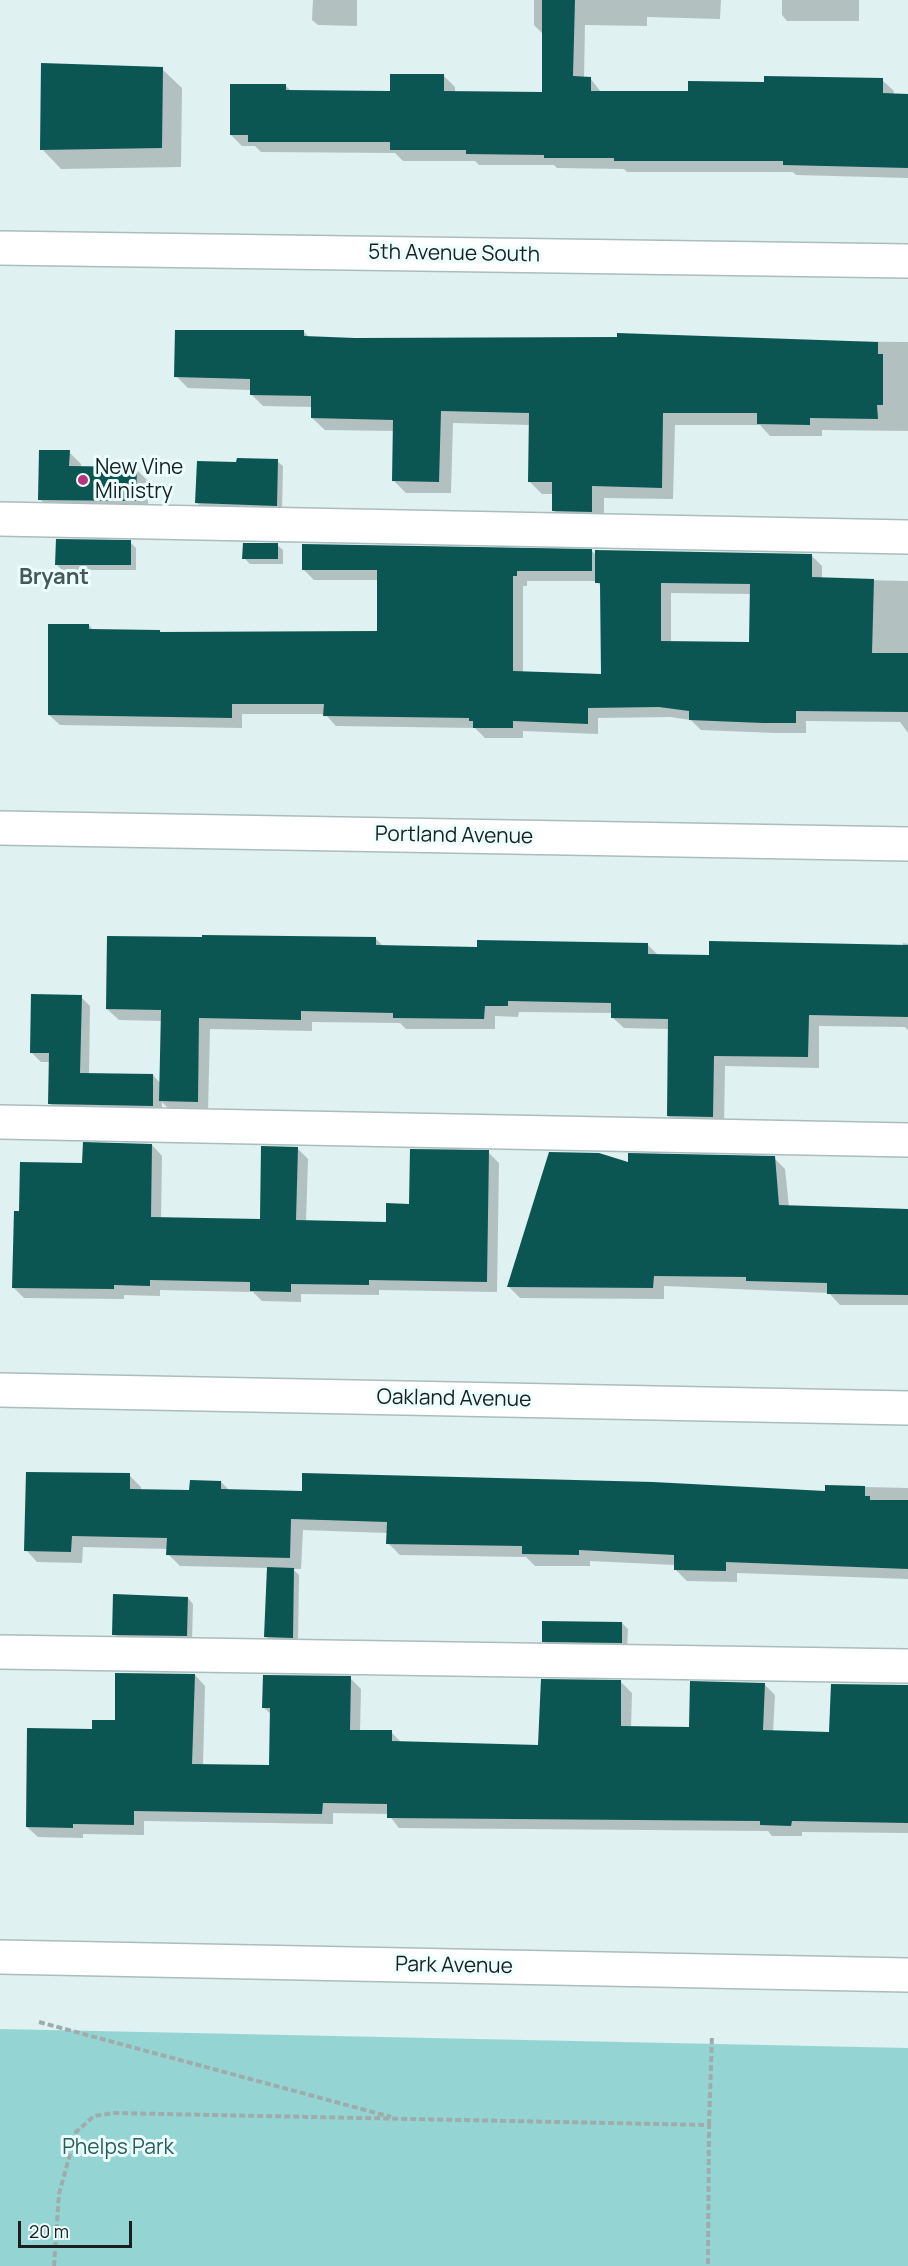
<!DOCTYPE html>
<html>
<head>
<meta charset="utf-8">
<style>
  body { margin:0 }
  #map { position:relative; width:908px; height:2266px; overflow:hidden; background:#dff1f1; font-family:Manrope,sans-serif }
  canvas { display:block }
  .scale { position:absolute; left:18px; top:2221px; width:114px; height:27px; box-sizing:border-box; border:3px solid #1a2020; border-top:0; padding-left:8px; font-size:18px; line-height:21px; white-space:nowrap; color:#1a2020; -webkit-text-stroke:4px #ecfffe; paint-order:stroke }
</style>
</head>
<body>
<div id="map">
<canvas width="908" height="2266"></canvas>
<div class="scale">20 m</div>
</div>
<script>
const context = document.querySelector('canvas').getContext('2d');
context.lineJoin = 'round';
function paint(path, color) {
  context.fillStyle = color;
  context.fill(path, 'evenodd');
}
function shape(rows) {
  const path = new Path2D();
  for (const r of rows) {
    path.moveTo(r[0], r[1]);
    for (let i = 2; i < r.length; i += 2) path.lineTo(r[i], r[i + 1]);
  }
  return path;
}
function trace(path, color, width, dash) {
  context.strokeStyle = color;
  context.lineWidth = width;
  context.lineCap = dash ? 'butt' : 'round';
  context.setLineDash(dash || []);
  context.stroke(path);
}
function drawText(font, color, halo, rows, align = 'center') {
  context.font = font + ' Manrope,sans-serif';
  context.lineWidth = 6;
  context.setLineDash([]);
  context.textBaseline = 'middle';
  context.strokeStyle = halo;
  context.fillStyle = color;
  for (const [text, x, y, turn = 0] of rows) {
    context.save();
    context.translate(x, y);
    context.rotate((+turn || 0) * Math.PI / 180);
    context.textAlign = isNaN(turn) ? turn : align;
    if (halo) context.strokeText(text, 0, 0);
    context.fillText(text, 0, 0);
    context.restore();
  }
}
const green = shape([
  [0,2029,908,2048,908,2266,0,2266]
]);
const shadow = shape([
  [313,0,357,0,357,26,318,25,312,20],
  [534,0,721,0,720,19,647,17,647,26,585,25,584,78,590,78,601,92,690,93,765,83,882,80,894,91,893,95,908,95,908,178,796,175,793,172,627,172,624,169,557,168,554,165,479,165,475,161,403,161,395,153,261,152,255,146,242,146,231,135,285,85,291,91,391,92,444,76,455,87,455,92,543,93,544,35,534,25],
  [782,0,859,0,859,21,787,21,782,15],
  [162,69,182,88,181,167,61,169,42,149],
  [304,332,310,338,908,342,908,431,822,430,822,436,770,436,760,425,675,425,673,499,604,498,604,524,566,523,554,511,554,494,542,494,530,482,530,425,453,423,451,493,406,493,394,481,395,431,325,430,312,418,313,407,263,406,251,394,251,390,188,388,176,376],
  [69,452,81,464,81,468,136,469,148,481,148,512,51,511,40,499],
  [277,461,283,466,282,511,203,508,197,503,238,464],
  [130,542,136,548,136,570,62,570,57,565],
  [277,545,283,550,283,564,250,564,244,558],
  [592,551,597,556,811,555,822,566,822,579,908,581,908,733,900,722,806,721,806,733,775,733,701,730,691,720,670,717,598,718,598,734,523,731,523,738,485,738,475,728,336,726,325,714,242,714,242,728,60,725,49,715,89,625,94,631,160,631,162,634,378,632,378,580,314,580,303,569],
  [527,581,597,581,602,588,603,675,523,673,523,586,527,586],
  [671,593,751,594,751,644,671,643],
  [376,939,383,946,478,948,648,945,658,955,711,956,903,947,903,943,908,944,908,1030,905,1027,819,1026,819,1068,725,1066,724,1128,679,1127,668,1116,670,1029,624,1028,612,1017,613,1013,519,1012,518,1017,495,1016,495,1029,406,1029,400,1023,312,1022,312,1031,210,1029,208,1112,172,1112,162,1102,162,1115,59,1113,50,1104,51,1062,41,1062,31,1052,81,997,90,1006,89,1074,153,1075,161,1084,162,1021,119,1020,107,1009],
  [152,1145,162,1156,161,1219,261,1220,297,1148,308,1159,306,1222,387,1223,488,1152,499,1163,497,1292,379,1290,379,1295,301,1294,301,1302,262,1301,253,1292,160,1290,160,1296,124,1295,124,1299,24,1298,14,1288,21,1213,84,1165],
  [774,1158,785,1169,789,1207,908,1210,908,1305,840,1305,829,1293,664,1286,664,1299,520,1298,509,1287,629,1164],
  [129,1475,141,1487,141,1490,191,1491,221,1482,229,1490,303,1492,826,1492,827,1486,908,1488,908,1579,737,1573,737,1582,687,1581,675,1569,675,1565,590,1561,590,1566,535,1566,526,1557,400,1555,388,1543,388,1533,303,1530,301,1569,293,1569,299,1575,298,1643,272,1642,266,1637,268,1568,180,1566,168,1554,168,1549,83,1547,82,1563,37,1562,26,1550],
  [188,1598,193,1604,192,1641,119,1640,114,1634],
  [622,1623,628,1629,627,1648,549,1647,544,1641],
  [195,1675,205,1686,203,1766,271,1766,272,1715,263,1707,350,1678,361,1689,360,1732,391,1732,402,1743,540,1747,621,1682,632,1693,631,1728,691,1728,764,1684,775,1695,773,1732,830,1733,908,1686,908,1833,802,1832,802,1836,772,1836,768,1831,399,1828,388,1814,333,1813,333,1824,144,1821,144,1835,83,1834,83,1838,38,1837,27,1827,93,1731,116,1721]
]);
const building = shape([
  [542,0,575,0,573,76,591,77,591,91,688,91,688,81,764,82,764,76,883,78,883,93,908,94,908,168,783,165,783,161,614,161,614,158,544,158,544,155,466,154,466,150,390,150,390,142,248,142,248,135,230,135,230,84,286,84,286,90,390,91,390,74,444,74,444,91,542,92],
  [41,63,163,67,162,148,40,150],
  [175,330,304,330,304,336,355,338,617,337,617,333,878,342,878,354,883,354,883,405,877,405,878,419,810,418,810,425,757,424,757,413,663,413,662,488,592,486,592,512,552,511,552,482,528,482,529,413,441,411,439,482,392,481,393,420,311,418,311,396,250,395,250,379,174,377],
  [39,450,70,450,69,466,137,467,136,501,38,500],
  [237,458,278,459,277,506,195,503,197,461,236,462],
  [56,539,131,540,131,565,55,565],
  [243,543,278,543,278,559,242,559],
  [302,544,592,549,592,571,517,571,517,576,513,576,513,671,601,674,600,583,595,583,595,550,812,554,812,577,874,579,872,653,908,653,908,712,796,711,796,723,763,723,689,720,689,711,659,707,588,708,588,724,513,721,513,728,473,728,473,721,469,721,469,718,323,716,324,704,232,704,232,718,48,715,48,624,89,624,89,629,160,630,160,632,377,631,377,570,302,570],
  [661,583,750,584,749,642,661,641],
  [202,935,376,937,376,945,477,947,477,940,648,943,648,954,709,955,709,941,908,945,908,1017,809,1015,808,1057,714,1056,713,1117,667,1116,668,1019,611,1018,611,1003,508,1001,508,1006,485,1006,484,1019,393,1018,393,1013,301,1011,301,1020,199,1018,198,1102,159,1101,161,1010,106,1009,107,936,202,937],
  [31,994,82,995,80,1073,153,1074,153,1106,48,1104,49,1053,30,1053],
  [83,1142,152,1144,151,1217,260,1219,261,1146,298,1147,296,1220,386,1222,386,1203,409,1204,410,1149,489,1150,487,1282,369,1280,369,1285,291,1284,291,1292,250,1291,250,1282,150,1280,150,1286,114,1285,114,1289,12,1288,14,1211,19,1211,20,1162,82,1163],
  [549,1152,599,1153,628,1162,628,1153,775,1156,779,1205,908,1209,908,1295,827,1294,827,1283,746,1281,746,1277,654,1276,653,1288,507,1287],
  [26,1472,130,1473,130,1489,189,1490,190,1480,221,1481,221,1489,302,1491,302,1473,653,1482,825,1491,825,1485,865,1486,865,1496,870,1496,870,1500,908,1500,908,1569,726,1562,726,1571,674,1570,674,1555,579,1550,579,1555,522,1554,522,1546,386,1544,387,1522,291,1519,290,1558,166,1555,167,1538,72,1536,71,1552,24,1551],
  [267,1567,294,1568,293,1638,264,1637],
  [113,1594,188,1597,187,1636,112,1635],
  [542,1621,622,1622,622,1643,542,1642],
  [115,1673,195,1674,192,1764,269,1765,270,1708,262,1708,263,1675,351,1676,350,1730,392,1730,392,1741,538,1745,541,1679,621,1680,621,1726,689,1727,690,1681,765,1683,763,1730,829,1732,831,1684,908,1685,908,1823,792,1821,791,1826,760,1825,760,1821,387,1818,387,1804,323,1803,322,1814,134,1811,134,1825,73,1824,73,1828,26,1827,27,1728,92,1729,92,1720,115,1720]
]);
const path = shape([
  [39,2022,391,2117],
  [709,2125,712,2035],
  [54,2266,59,2194,76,2132,94,2116,114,2113,709,2125,708,2266]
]);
const minor = shape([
  [0,248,908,261],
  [0,519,908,537],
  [0,828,908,844],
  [0,1122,908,1140],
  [0,1390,908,1408],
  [0,1652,908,1666],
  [0,1957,908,1975]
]);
const markers = [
  [83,480,6,"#b4347f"]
];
const streetNames = [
  ["5th Avenue South",454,254,1],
  ["Portland Avenue",454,836,1],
  ["Oakland Avenue",454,1399,1],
  ["Park Avenue",454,1966,1]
];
const poiNames = [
  ["New Vine",95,468],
  ["Ministry",95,492]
];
const parkNames = [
  ["Phelps Park",118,2148]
];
const neighbourhoodNames = [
  ["Bryant",54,578]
];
paint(green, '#94d5d3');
paint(shadow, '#0003');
paint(building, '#0b5553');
trace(minor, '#abbcbc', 36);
trace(path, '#9eacac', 4, [6, 3]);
trace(minor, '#fff', 33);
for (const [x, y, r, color] of markers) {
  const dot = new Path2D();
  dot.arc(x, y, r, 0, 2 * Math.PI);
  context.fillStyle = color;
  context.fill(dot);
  trace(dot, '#ecfffe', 2);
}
drawText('21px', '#1a2020', '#ecfffe', streetNames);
drawText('21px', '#1a2020', '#ecfffe', poiNames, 'left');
drawText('21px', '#285d5c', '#ecfffe', parkNames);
drawText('bold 22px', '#485857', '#ecfffe', neighbourhoodNames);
</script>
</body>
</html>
